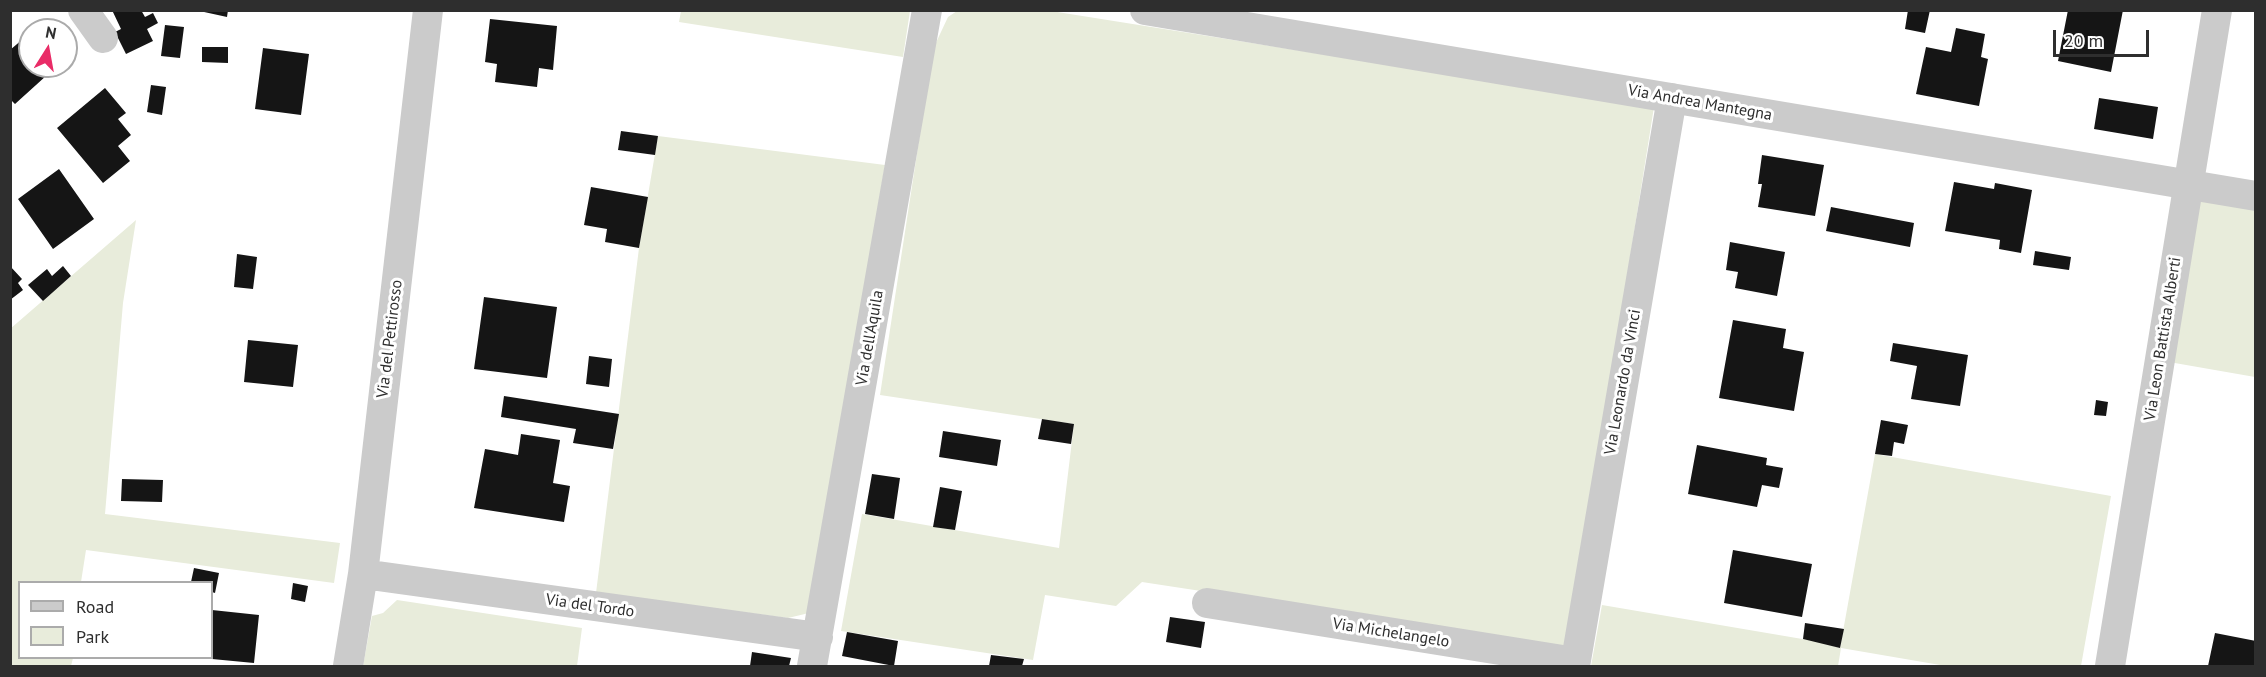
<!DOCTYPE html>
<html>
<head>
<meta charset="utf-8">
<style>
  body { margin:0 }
  #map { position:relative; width:2266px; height:677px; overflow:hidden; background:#fff; font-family:"PT Sans",sans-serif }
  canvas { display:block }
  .frame { position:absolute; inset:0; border:12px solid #2e2e2e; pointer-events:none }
  .legend { position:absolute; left:18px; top:581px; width:195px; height:78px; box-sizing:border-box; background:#fff; border:2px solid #ababab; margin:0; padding:8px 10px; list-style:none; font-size:18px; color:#2e2e2e }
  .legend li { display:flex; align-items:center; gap:12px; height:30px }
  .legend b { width:30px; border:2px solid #ababab }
  .north { position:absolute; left:18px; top:18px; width:60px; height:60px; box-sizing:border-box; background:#fff; border:2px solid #ababab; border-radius:50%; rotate:11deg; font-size:16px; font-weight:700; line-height:24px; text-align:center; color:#2e2e2e }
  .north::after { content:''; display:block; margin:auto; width:21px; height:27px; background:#e92c67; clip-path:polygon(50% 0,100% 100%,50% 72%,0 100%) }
  .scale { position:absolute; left:2053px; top:30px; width:96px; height:27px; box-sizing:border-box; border:3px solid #2e2e2e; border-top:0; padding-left:8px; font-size:18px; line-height:21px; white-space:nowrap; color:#2e2e2e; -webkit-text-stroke:4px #fff; paint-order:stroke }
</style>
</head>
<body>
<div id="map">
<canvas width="2266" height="677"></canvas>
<div class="frame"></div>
<ul class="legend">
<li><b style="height:8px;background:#cbcbcb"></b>Road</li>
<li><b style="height:16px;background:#e8ecdb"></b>Park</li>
</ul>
<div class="north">N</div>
<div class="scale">20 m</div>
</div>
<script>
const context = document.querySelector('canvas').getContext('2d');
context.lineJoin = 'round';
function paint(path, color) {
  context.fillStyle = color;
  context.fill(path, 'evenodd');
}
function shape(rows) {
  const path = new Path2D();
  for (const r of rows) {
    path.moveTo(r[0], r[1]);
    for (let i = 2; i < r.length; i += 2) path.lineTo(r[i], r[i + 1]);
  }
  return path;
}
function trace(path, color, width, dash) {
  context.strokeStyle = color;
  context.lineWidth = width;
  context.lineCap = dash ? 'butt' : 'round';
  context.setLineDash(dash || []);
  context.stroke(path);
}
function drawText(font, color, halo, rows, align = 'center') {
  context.font = font + ' "PT Sans",sans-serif';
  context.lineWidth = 6;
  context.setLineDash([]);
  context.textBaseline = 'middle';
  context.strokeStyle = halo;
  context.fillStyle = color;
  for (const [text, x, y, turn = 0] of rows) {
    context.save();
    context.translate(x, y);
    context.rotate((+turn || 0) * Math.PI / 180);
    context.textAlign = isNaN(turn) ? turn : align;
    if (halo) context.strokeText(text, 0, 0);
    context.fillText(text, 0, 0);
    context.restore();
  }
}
const green = shape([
  [681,11,681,10,910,11,903,57,679,22],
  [957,11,1051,11,1654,107,1568,647,1142,582,1116,606,1045,595,1033,660,841,631,862,514,1059,548,1074,424,880,395,933,49,948,17],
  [658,136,885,165,809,613,788,618,596,593,639,248],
  [2198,197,2255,207,2255,377,2169,362],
  [136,220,123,303,105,514,340,543,334,583,86,550,81,582,20,582,20,658,73,658,71,666,11,666,10,329],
  [1875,454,2111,496,2081,666,1946,666,1841,648,1838,666,1591,666,1602,605,1820,642,1840,648],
  [397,600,582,628,577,666,363,666,372,616,383,613]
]);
const building = shape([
  [112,10,141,10,145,17,153,13,158,23,147,29,153,41,126,54,115,32,121,29],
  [195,10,228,10,227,17],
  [1908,10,1930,10,1925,33,1905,29],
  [2068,10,2123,10,2111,72,2058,61],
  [490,19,557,26,553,70,539,68,537,87,495,82,497,64,485,62],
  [165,25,184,27,180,58,161,56],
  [1956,28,1985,34,1981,57,1988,59,1979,106,1916,94,1926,47,1951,52],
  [30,33,30,66,57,66,15,104,10,99,10,50],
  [202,47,228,47,228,63,202,62],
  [263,48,309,54,301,115,255,109],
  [151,85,166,87,162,115,147,112],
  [105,88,126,113,118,119,131,135,118,146,130,161,103,183,57,128],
  [2099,98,2158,107,2153,139,2094,129],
  [621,131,658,136,655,155,618,150],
  [1762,155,1824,165,1815,216,1758,207,1762,184,1758,184],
  [59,169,94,219,53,249,18,199],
  [1954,182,1994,189,1995,183,2032,190,2021,253,1999,249,2000,240,1945,231],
  [591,187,648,197,639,248,605,242,607,229,584,225],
  [1831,207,1914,223,1910,247,1826,231],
  [1730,242,1785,252,1777,296,1735,288,1738,272,1726,270],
  [2035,251,2071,257,2069,270,2033,265],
  [237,254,257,257,253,289,234,287],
  [10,266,22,279,18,283,23,290,10,300],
  [63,266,71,276,43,301,28,285,47,269,52,276],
  [484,297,557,307,547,378,474,369],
  [1733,320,1786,329,1783,348,1804,352,1794,411,1719,398],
  [248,340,298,345,293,387,244,382],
  [1893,343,1968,355,1960,406,1911,399,1917,366,1890,361],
  [589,356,612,359,609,387,586,384],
  [504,396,619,414,613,449,573,443,576,429,501,417],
  [2096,400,2108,402,2106,416,2094,415],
  [1042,419,1074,424,1071,444,1038,439],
  [1881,420,1908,425,1904,444,1894,442,1892,456,1875,454],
  [943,431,1001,440,997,466,939,457],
  [521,434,560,440,553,483,570,486,564,522,474,508,485,449,518,455],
  [1697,445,1767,458,1766,465,1783,468,1779,488,1762,485,1757,507,1688,494],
  [872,474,900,478,894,519,865,514],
  [122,479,163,480,162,502,121,501],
  [940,487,962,491,955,530,933,527],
  [1733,550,1812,564,1802,617,1724,603],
  [194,568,219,573,215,593,212,592,212,582,191,582],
  [293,583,308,586,305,602,291,599],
  [212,610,259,615,254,663,212,659],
  [1170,617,1205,622,1201,648,1166,642],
  [1805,623,1844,629,1840,648,1803,639],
  [847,632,898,641,894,666,842,656],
  [2215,633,2256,641,2256,666,2208,666],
  [752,652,791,658,789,666,750,666],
  [991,655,1024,659,1022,666,989,666]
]);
const minor = shape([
  [83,10,103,38],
  [1145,10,2256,196],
  [363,574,818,637],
  [1207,603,1575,662],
  [348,666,363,574,428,10],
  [812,666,927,10],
  [1575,666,1672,98],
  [2110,666,2217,10]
]);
const streetNames = [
  ["Via Andrea Mantegna",1700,103,10],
  ["Via dell'Aquila",870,338,-80],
  ["Via del Pettirosso",390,339,-83],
  ["Via Leon Battista Alberti",2163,339,-81],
  ["Via Leonardo da Vinci",1623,382,-80],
  ["Via del Tordo",590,606,8],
  ["Via Michelangelo",1391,633,9]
];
paint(green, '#e8ecdb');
paint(building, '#151515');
trace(minor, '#cbcbcb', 30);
drawText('16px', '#2e2e2e', '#fff', streetNames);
</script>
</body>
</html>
